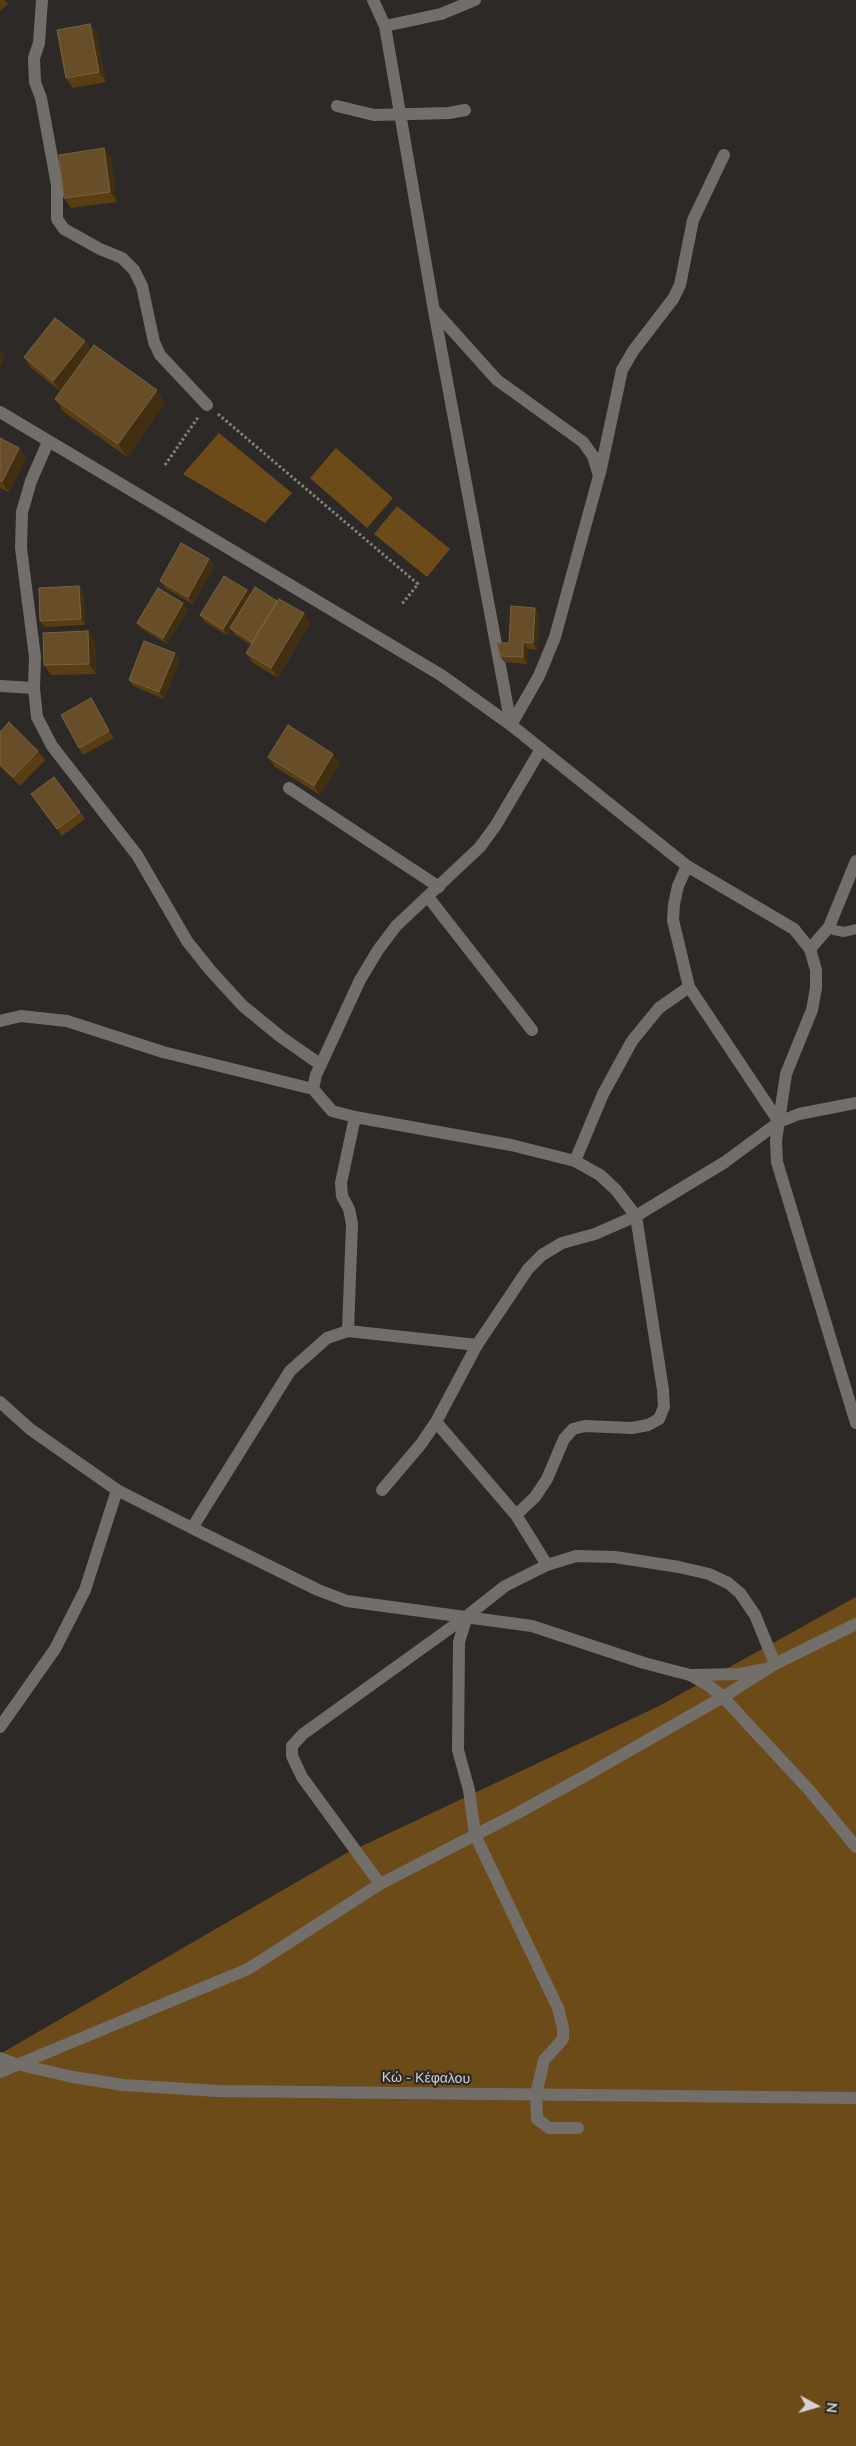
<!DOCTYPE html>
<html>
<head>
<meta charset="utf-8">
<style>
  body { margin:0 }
  #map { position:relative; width:856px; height:2446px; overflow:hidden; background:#2c2926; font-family:"Nunito Sans",sans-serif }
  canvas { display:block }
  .north { position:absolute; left:791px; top:2381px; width:50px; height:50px; -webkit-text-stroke:4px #2c2926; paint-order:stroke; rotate:96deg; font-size:14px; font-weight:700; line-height:20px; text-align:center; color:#d5d3d1 }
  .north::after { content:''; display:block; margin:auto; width:18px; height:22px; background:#d5d3d1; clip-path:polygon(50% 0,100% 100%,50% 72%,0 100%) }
</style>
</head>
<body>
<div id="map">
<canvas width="856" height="2446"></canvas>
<div class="north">N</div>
</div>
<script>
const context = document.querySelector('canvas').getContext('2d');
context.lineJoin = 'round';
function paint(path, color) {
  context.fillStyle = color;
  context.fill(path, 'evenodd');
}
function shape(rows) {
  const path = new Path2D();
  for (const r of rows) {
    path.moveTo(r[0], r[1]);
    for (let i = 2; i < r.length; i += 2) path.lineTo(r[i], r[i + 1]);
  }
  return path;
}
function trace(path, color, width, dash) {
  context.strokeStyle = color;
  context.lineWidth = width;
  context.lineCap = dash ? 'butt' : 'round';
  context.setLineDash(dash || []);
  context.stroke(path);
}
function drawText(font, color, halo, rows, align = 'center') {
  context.font = font + ' "Nunito Sans",sans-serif';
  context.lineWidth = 4.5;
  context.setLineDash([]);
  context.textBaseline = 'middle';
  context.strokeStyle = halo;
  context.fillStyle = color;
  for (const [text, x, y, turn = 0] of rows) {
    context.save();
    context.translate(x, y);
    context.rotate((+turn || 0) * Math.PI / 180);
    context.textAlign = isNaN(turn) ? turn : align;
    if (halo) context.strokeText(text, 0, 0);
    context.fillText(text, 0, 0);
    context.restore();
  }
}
const green = shape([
  [219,433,292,493,265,523,183,474],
  [336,448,393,498,367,528,310,478],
  [397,506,450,549,427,577,374,534],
  [856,1597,856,2446,0,2446,0,2054,345,1854,659,1706]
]);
const path = shape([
  [218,414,418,584,402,604],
  [165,465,199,416]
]);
const lane = shape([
  [829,927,834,930,844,932,856,929]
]);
const street = shape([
  [42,0,39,43,34,58,35,82,41,98,57,185,57,219,64,229,100,249,122,258,134,270,142,286,154,342,160,355,207,405],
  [373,0,385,26,434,311,511,725],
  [385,26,441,14,475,0],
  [337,106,374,115,449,113,465,110],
  [435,311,497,380,583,442,593,456,599,476,555,637,539,676,511,725],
  [48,442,31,481,22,512,21,548,35,657,34,688,37,717,52,746,137,855,187,941,210,970,243,1006,281,1037,321,1065],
  [600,473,622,370,633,351,673,299,680,285,693,220,724,155],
  [0,686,34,688],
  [289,788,439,887],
  [428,897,532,1030],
  [810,949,829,927,856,861],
  [689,987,779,1122],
  [0,1021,21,1016,67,1021,163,1052,313,1089,332,1111,355,1117,341,1183,342,1196,349,1209,352,1224,348,1331],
  [313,1089,316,1075,360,980,378,950,396,926,480,847,496,825,541,749],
  [355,1117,511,1145,575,1161,600,1175,616,1190,636,1216,663,1390,664,1407,659,1419,648,1425,632,1428,585,1426,573,1429,564,1439,547,1479,535,1497,516,1515,547,1565],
  [575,1161,603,1094,632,1041,659,1008,689,987,673,920,674,904,678,886,687,866],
  [477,1345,436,1422,516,1515],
  [382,1490,421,1444,436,1422],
  [192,1528,318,1590,347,1601,532,1626,644,1663,690,1675,708,1685,723,1697,810,1791,856,1847],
  [467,1616,505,1586,547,1565,576,1556,615,1557,679,1567,709,1574,728,1583,740,1593,755,1615,775,1664],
  [693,1675,740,1674,766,1669],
  [0,1727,55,1649,85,1590,117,1490],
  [380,1884,302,1777,292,1756,292,1746,303,1734,467,1616,459,1642,458,1750,469,1790,475,1835,558,2008,563,2028,563,2039,544,2060,536,2095,537,2119,549,2128,578,2128]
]);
const secondary = shape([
  [0,412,441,675,511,725,687,866,794,929,810,949,816,970,816,988,812,1010,786,1074,776,1141,777,1162,856,1423],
  [0,1402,30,1429,117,1490,192,1528,290,1371,327,1338,348,1331,477,1345,528,1269,542,1255,562,1243,595,1234,636,1216,725,1162,779,1122,799,1114,856,1103],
  [0,2058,16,2064,73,2077,123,2085,218,2091,856,2098],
  [0,2072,248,1969,380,1884,516,1814,592,1772,723,1697,775,1664,856,1624]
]);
const wall = shape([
  [0,0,5,0,8,4,0,11],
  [90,24,96,34,106,82,73,88,66,78],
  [104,148,111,158,117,202,71,208,64,198],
  [85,341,90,349,165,403,127,457,64,412,55,399,70,378,60,391,30,367,24,357],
  [0,438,19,448,26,458,9,492,0,488],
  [214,566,193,604,165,588,160,581],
  [79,586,84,593,85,625,45,627,40,621],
  [247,590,250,595,277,601,304,613,310,623,278,678,253,663,246,653,251,645,235,635,231,630,228,636,205,622,200,615],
  [183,603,188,610,167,644,142,629,137,623],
  [535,608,539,615,537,650,528,649,527,664,504,662,500,656],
  [88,631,95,641,96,674,51,675,44,665],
  [180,659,164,699,133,686,129,680],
  [91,698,96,705,114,738,83,755,79,748],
  [0,732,38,751,45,760,20,786,0,767],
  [268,757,340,764,320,795,275,767],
  [31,794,80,812,85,819,62,836]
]);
const shadedWall = shape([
  [90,24,96,34,106,82,99,72],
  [104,148,111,158,117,202,110,192],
  [85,341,92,351,60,391,53,381],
  [2,350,6,357,0,367,0,353],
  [157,390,165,403,127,457,118,444],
  [19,448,26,458,9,492,2,482],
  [209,559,214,566,193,604,188,597],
  [79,586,84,593,85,625,81,619],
  [247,590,251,596,230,628,231,630,228,636,223,629],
  [183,603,188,610,167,644,163,638],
  [535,608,539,615,537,650,533,643],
  [304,613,310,623,278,678,271,668],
  [88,631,95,641,96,674,89,664],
  [523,642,528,649,527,664,523,657],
  [175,653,180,659,164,699,159,692],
  [91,698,96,705,114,738,109,731],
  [333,754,340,764,320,795,314,786]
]);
const building = shape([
  [90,24,99,72,66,78,57,30,90,24],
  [104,148,110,192,64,198,59,155,104,148],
  [55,318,85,341,53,381,24,357,55,318],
  [94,345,157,390,118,444,55,399,94,345],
  [0,438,19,448,2,482,0,481,0,438],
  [181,543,209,559,188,597,160,581,181,543],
  [224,576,247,590,223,629,200,615,224,576],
  [79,586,81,619,40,621,39,588,79,586],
  [255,587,277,601,252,642,230,628,255,587],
  [158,588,183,603,163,638,137,623,158,588],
  [279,599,304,613,271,668,246,653,279,599],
  [511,606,535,608,533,643,523,642,523,657,500,656,497,643,509,643,511,606],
  [88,631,89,664,44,665,43,633,88,631],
  [144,641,175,653,159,692,129,680,144,641],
  [91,698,109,731,79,748,61,715,91,698],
  [9,722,38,751,13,777,0,764,0,732,9,722],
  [288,725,333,754,314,786,268,757,288,725],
  [54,777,80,812,57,829,31,794,54,777]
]);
const streetNames = [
  ["Κώ - Κέφαλου",426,2079,1]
];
paint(green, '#6d4b19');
trace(path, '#84827f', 3, [2.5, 2.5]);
trace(lane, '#726f6b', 10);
trace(street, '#726f6b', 12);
trace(secondary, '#726f6b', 12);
paint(wall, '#593e13');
paint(shadedWall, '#422f12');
paint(building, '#674e28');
trace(building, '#786342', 1);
drawText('14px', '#d5d3d1', '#2c2926', streetNames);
</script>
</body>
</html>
